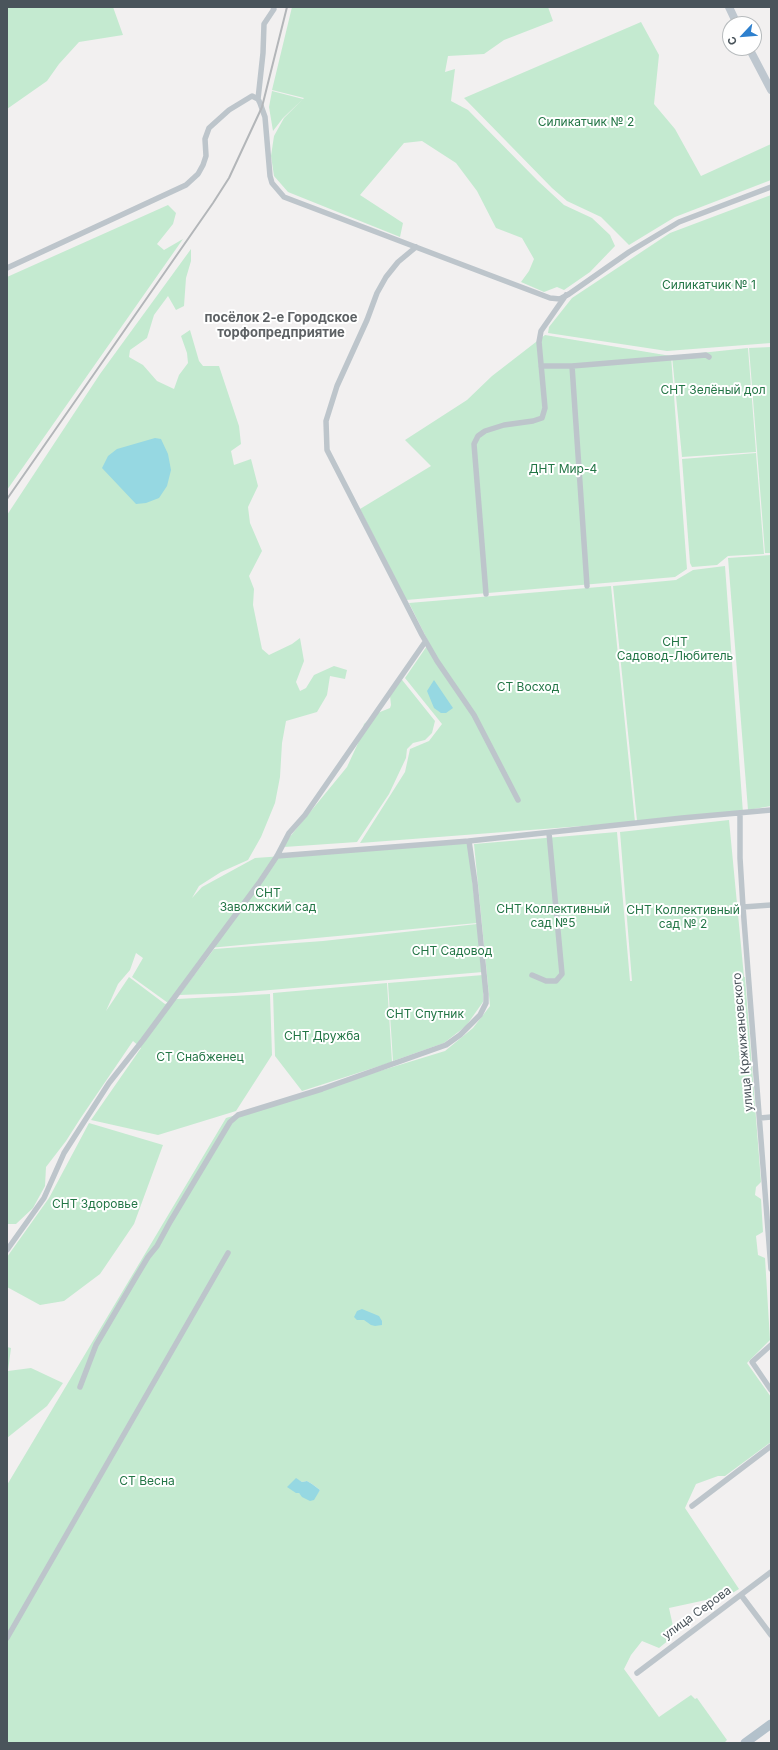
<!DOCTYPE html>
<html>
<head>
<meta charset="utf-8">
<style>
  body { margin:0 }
  #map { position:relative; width:778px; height:1750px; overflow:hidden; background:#f2f0f0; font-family:Inter,sans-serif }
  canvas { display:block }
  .frame { position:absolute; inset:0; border:8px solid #4a545b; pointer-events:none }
  .north { position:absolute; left:722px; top:16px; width:40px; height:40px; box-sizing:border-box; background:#fff; border:1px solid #b7bbbd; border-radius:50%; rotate:244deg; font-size:11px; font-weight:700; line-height:16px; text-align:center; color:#4a545b }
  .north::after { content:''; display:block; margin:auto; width:14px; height:18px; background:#2e80ce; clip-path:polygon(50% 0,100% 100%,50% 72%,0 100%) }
</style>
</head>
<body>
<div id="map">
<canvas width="778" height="1750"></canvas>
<div class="frame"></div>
<div class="north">С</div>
</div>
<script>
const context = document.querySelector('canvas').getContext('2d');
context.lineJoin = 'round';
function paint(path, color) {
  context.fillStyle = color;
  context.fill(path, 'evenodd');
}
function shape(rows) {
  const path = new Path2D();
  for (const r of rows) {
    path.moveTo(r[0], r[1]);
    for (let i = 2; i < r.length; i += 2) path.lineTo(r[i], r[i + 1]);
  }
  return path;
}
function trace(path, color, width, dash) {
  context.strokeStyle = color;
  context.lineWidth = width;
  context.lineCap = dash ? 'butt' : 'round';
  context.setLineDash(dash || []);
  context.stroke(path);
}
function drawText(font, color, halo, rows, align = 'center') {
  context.font = font + ' Inter,sans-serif';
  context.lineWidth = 4;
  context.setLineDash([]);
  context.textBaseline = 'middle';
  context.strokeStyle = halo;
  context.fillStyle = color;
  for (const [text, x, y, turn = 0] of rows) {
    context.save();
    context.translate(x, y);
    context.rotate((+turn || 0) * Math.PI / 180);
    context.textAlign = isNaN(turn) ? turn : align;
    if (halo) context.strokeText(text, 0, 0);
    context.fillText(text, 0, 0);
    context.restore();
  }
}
const green = shape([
  [7,7,113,7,123,35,79,42,59,64,47,81,7,109],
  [292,7,548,7,553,21,504,40,484,54,448,56,445,72,455,69,451,101,468,110,538,181,564,205,592,218,610,235,615,246,590,272,564,290,557,287,544,292,521,282,529,271,534,259,522,238,496,228,477,191,456,163,422,141,404,143,360,195,403,223,400,237,288,192,274,176,271,156,274,136,284,118,304,98,272,90],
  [641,22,659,55,654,104,675,129,701,176,771,144,771,180,675,217,629,245,601,217,567,201,552,188,464,98],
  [272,91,303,99,283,118,273,131,269,107],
  [771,195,771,343,667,351,548,333,549,327,572,298,670,233],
  [168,205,176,213,173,224,157,244,164,250,183,239,7,490,7,277],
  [191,249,191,261,186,278,184,306,176,310,168,296,154,315,147,338,130,350,129,357,143,365,157,381,174,389,179,375,188,363,187,353,181,336,190,330,199,361,203,366,219,366,239,426,241,444,231,451,234,465,251,459,258,486,248,507,250,523,262,551,249,576,254,589,253,605,262,649,269,655,292,644,300,638,304,661,296,682,300,691,306,688,314,675,334,666,347,670,345,679,330,676,327,695,317,712,286,721,282,743,280,777,275,803,261,837,248,860,221,872,199,886,192,898,202,887,255,858,468,843,477,923,209,948,168,1003,177,999,270,994,272,1055,236,1111,158,1135,91,1120,141,1048,133,1041,80,1119,66,1141,46,1167,45,1186,33,1208,16,1224,7,1224,7,515,100,374],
  [136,953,143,958,132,977,168,1003,165,1004,129,977,106,1011,118,984,130,970],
  [545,335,671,356,687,569,675,577,406,600,360,509,431,466,405,440,467,400,492,376],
  [771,347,771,553,765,553,749,348],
  [748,348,756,452,682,457,672,356],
  [756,453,764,554,728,556,717,565,692,567,690,563,682,459],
  [771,555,771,806,748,810,728,558],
  [725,566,743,813,637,821,613,586,676,580,693,570],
  [611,586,635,822,360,843,405,772,410,749,429,741,442,724,405,678,429,643,409,603],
  [399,676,435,721,432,733,425,740,413,743,407,749,406,758,389,794,357,842,284,847,288,839,347,767,359,741,364,724,375,714,390,708,391,705,390,696],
  [729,820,744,977,745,977,761,1182,756,1187,755,1195,761,1199,763,1232,756,1236,758,1255,765,1258,770,1340,747,1363,771,1397,771,1442,725,1476,718,1476,696,1484,685,1508,739,1589,729,1595,669,1608,675,1635,659,1648,642,1641,631,1655,624,1669,659,1717,691,1695,695,1699,697,1698,727,1740,724,1743,7,1743,7,1485,226,1118,445,1051,473,1028,490,1006,474,844,617,832,630,981,632,981,620,832],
  [298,1480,302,1482,307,1481,312,1484,320,1490,316,1495,302,1495,299,1493],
  [477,924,483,972,235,993,179,995,214,949,323,941],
  [483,975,483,1002,466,1026,444,1043,393,1061,388,983],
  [387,983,392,1062,302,1091,275,1056,273,993],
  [89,1123,163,1145,134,1224,100,1274,64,1301,40,1305,7,1287,7,1257,49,1198],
  [7,1347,11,1348,8,1371,31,1368,63,1383,47,1406,7,1438]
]);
const water = shape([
  [155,438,161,439,168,454,171,470,167,486,159,498,146,503,136,504,102,468,108,456,117,449],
  [434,680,453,708,446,713,441,713,434,708,427,691],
  [362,1309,379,1316,382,1321,382,1325,375,1326,371,1325,364,1320,357,1320,354,1317,357,1311],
  [296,1478,302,1482,307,1481,312,1484,320,1490,314,1500,310,1501,302,1497,299,1493,296,1493,287,1487]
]);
const minor = shape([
  [258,99,263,53,264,24,274,9,273,7],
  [416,247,398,262,386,277,377,293,367,320,337,386,326,421,327,450,422,635,437,661,474,715,518,800],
  [7,268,186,185,198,174,203,165,206,156,205,139,209,128,229,110,252,96,258,99,260,103,265,117,270,176,272,183,284,197,550,298,560,299,569,294,629,252,679,222,771,187],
  [541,366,572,366,706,355,709,357],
  [572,366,587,586],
  [486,594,474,444,478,436,485,431,504,425,533,421,542,418,545,408,539,342,541,331,566,295],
  [740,813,740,858,743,907,771,1269],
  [277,856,469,841,682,818,771,810],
  [743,907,771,905],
  [532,975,546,981,556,981,562,974,549,833],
  [760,1118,771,1117],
  [7,1250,44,1198,64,1153,109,1083,143,1040,259,883,277,856,289,833,305,815,425,642],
  [771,1345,752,1362,771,1390],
  [80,1387,96,1345,136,1277,148,1257,157,1246,170,1222,230,1122,238,1115,322,1089,446,1045,460,1035,480,1015,486,1003,486,994,475,883,469,841],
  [692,1506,771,1446],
  [741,1595,771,1635],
  [7,1638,228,1253],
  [637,1673,771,1572]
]);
const secondary = shape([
  [729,7,737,24],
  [749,48,771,90]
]);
const primary = shape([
  [745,1743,771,1724]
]);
const rail = shape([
  [7,499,213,203,229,178,262,107,287,7]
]);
const parkNames = [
  ["Силикатчик № 2",586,122],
  ["Силикатчик № 1",709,285],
  ["СНТ Зелёный дол",713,390],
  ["ДНТ Мир-4",563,469],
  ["СНТ",675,642],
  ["Садовод-Любитель",675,656],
  ["СТ Восход",528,687],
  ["СНТ",268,893],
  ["Заволжский сад",268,907],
  ["СНТ Коллективный",553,909],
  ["сад №5",553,923],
  ["СНТ Коллективный",683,910],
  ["сад № 2",683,924],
  ["СНТ Садовод",452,951],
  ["СНТ Спутник",425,1014],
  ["СНТ Дружба",322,1036],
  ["СТ Снабженец",200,1057],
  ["СНТ Здоровье",95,1204],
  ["СТ Весна",147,1481]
];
const streetNames = [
  ["улица Кржижановского",743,1042,-95],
  ["улица Серова",697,1613,-36]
];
const neighbourhoodNames = [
  ["посёлок 2-е Городское",281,318],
  ["торфопредприятие",281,333]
];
paint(green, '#c4ead0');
paint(water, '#96d8e2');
trace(minor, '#bdc5cb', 5.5);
trace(secondary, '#bec7cf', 8);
trace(primary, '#b3c1cb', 9);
trace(rail, '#b3b6b9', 2);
drawText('12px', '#227545', '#fff', parkNames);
drawText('12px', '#4a545b', '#fff', streetNames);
drawText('bold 13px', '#5d6164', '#fff', neighbourhoodNames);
</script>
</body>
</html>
